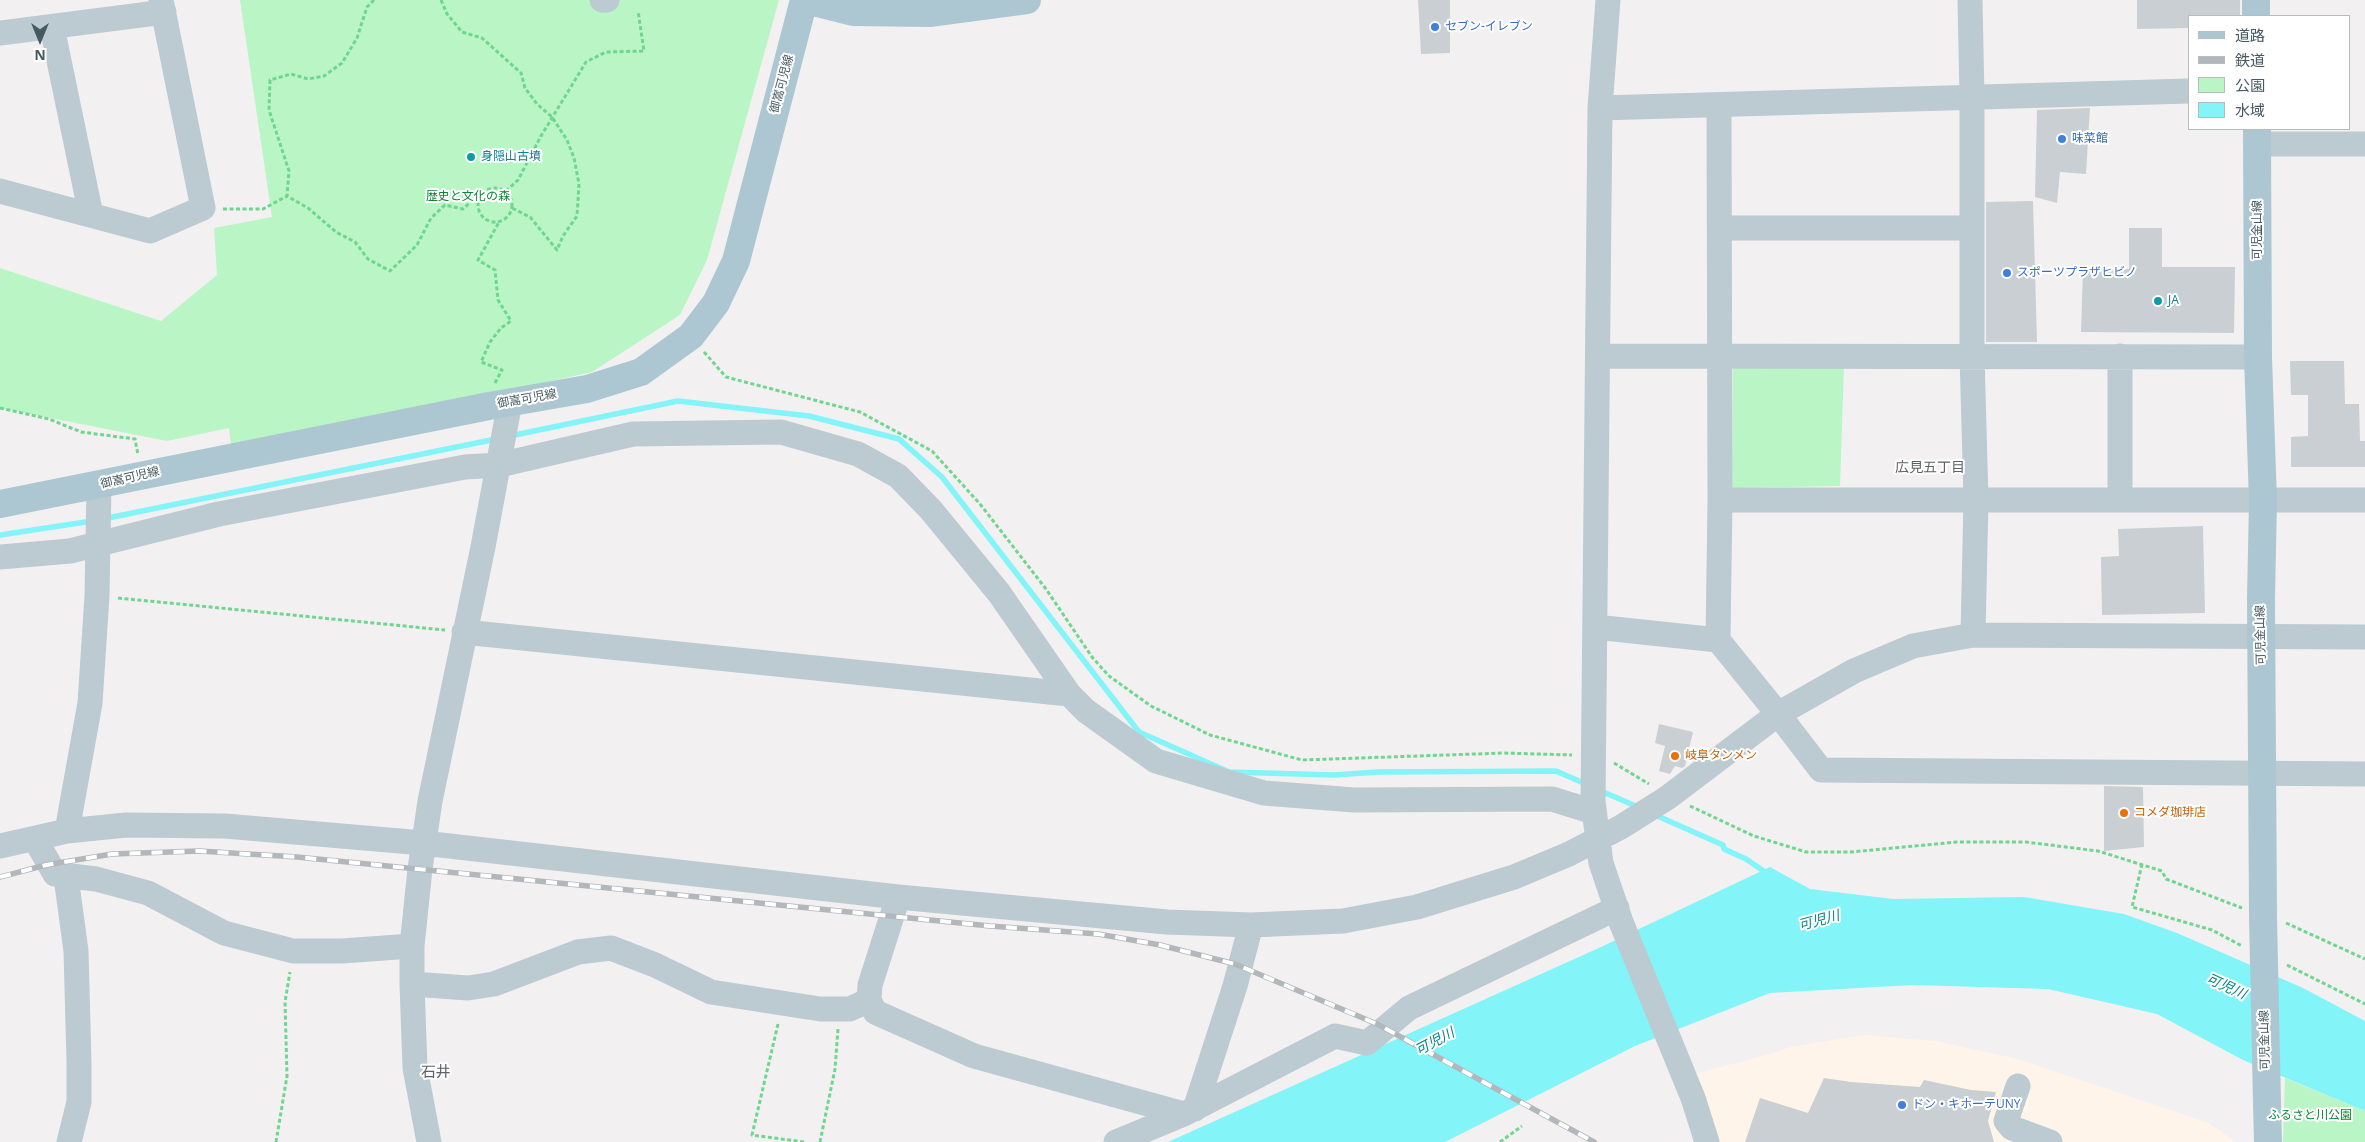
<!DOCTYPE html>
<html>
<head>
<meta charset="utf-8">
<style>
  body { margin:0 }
  #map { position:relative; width:2365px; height:1142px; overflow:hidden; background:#f3f0f1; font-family:"Open Sans","Noto Sans JP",sans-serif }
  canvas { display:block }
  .legend { position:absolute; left:2188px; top:15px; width:162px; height:115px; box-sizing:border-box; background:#fff; border:1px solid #b5bdbf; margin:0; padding:6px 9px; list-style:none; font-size:15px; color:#465960 }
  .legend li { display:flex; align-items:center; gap:10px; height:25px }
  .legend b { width:25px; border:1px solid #b5bdbf }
  .north { position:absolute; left:15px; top:15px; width:50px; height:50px; -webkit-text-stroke:4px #fff; paint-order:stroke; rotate:180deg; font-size:14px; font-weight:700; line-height:20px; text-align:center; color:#465960 }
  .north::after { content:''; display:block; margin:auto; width:18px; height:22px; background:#465960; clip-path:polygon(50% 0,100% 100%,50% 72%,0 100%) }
</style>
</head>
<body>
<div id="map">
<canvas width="2365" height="1142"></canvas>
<ul class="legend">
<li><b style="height:6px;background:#adc7d2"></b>道路</li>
<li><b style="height:6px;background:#b2b7bc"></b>鉄道</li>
<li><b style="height:14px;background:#baf5c6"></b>公園</li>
<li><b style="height:14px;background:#83f4f7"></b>水域</li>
</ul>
<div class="north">N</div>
</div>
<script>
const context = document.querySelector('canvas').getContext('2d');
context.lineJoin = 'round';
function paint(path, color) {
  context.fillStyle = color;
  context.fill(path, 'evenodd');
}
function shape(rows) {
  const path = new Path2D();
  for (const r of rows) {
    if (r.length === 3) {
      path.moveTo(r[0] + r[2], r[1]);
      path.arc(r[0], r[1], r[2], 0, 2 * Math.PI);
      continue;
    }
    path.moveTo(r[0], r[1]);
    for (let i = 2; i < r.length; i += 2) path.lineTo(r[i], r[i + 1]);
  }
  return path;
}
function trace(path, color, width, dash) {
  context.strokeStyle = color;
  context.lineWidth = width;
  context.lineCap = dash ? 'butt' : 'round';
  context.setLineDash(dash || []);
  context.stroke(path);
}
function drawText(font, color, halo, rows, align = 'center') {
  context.font = font + ' "Open Sans","Noto Sans JP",sans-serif';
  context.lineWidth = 4;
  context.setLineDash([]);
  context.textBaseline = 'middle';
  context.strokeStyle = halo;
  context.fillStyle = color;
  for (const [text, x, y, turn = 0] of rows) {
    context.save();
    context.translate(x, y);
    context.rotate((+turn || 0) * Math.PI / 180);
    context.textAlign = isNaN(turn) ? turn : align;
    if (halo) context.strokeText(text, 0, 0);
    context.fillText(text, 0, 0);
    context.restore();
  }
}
const commercial = shape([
  [1863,1035,1936,1041,2018,1059,2209,1123,2236,1142,1706,1142,1684,1077,1777,1052,1790,1047]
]);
const green = shape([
  [240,0,779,0,707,260,680,315,592,372,460,401,231,445,229,428,167,441,0,408,0,268,161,321,217,275,214,228,272,217],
  [1733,366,1844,366,1840,486,1732,488],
  [2285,1078,2365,1111,2365,1142,2283,1142]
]);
const water = shape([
  [1770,867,1810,889,1893,899,2024,897,2124,914,2177,933,2303,988,2365,1021,2365,1111,2243,1060,2157,1014,2048,989,1912,985,1770,993,1635,1046,1445,1142,1168,1142,1601,947]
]);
const stream = shape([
  [510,436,678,401,809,416,899,439,942,477,1139,732,1229,772,1334,775,1378,772,1556,771,1588,785],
  [103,519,496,439],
  [0,535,92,521],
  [1601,791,1638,807],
  [1653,814,1723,845,1724,849,1746,859,1768,874]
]);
const building = shape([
  [1418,0,1450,0,1450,53,1421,54],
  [2137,0,2240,0,2240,16,2189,16,2189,28,2137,29],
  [2090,108,2086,174,2060,172,2057,203,2035,197,2037,110],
  [2033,201,2037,342,1986,342,1986,202],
  [2129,228,2162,228,2162,267,2235,267,2234,333,2081,332,2083,269,2129,269],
  [2290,361,2344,361,2345,404,2359,404,2360,441,2365,441,2365,467,2291,467,2291,437,2308,436,2308,395,2291,395],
  [2203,526,2205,613,2102,615,2101,557,2119,556,2118,529],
  [1659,724,1693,732,1685,766,1682,768,1675,766,1670,774,1659,771,1665,746,1655,743],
  [2104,786,2143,787,2144,847,2104,851],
  [1824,1078,1851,1082,1920,1087,1924,1080,1971,1090,1996,1092,1988,1121,1994,1142,1745,1142,1760,1098,1808,1113]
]);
const path = shape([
  [374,0,367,7,357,38,342,63,324,76,308,79,291,74,270,80,269,110,289,171,287,196,308,208,336,232,355,242,368,259,390,271,417,245,431,218,445,205,463,209,477,196,480,195],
  [441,0,447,14,462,32,482,38,521,73,525,88,537,104,552,117,567,140,574,158,579,184,577,216,563,236,557,250,530,217,512,208],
  [495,205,17],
  [506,191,518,180,541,136,586,62,606,52,644,51,638,11],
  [223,209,263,209,287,196],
  [704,352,726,377,860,412,932,451,980,504,1046,589,1092,657,1109,676,1151,706,1210,735,1302,760,1504,753,1572,755],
  [495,383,502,370,481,362,490,342,501,328,511,321,498,300,495,270,478,260,499,222],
  [0,408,49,419,81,432,135,439,138,455],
  [118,598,445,630],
  [1614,763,1649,784],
  [1690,806,1754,836,1806,852,1851,852,1957,842,2026,842,2098,851,2162,871,2166,879,2242,908],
  [2142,864,2132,907,2212,930,2242,946],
  [2286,923,2365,959],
  [2287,965,2365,1004],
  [778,1024,752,1135,804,1142],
  [276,1142,287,1076,285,1002,290,972],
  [820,1142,835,1069,838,1029],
  [1500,1142,1522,1126]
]);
const minor = shape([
  [602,0,607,0],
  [1608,0,1600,108,1593,802,1601,863,1621,922,1693,1098,1707,1142],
  [1970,0,1972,97,1972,355,1976,499,1973,635],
  [52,27,91,215],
  [0,33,164,12],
  [1719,105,1720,500,1718,640,1778,714,1821,770,2365,774],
  [1600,108,2189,91],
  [2257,144,2365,144],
  [0,191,150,231,203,208,161,0],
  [1720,228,1971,228],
  [1599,356,2258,357],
  [1720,500,2365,500],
  [2120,500,2120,356],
  [0,557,70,551,219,514,465,467,499,465,633,434,781,432,858,454,898,476,931,510,999,593,1069,694,1086,711,1156,761,1264,793,1354,800,1552,799,1594,812],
  [1595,627,1718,640],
  [464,632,1069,694],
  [67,831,90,703,97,596,99,485],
  [35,839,55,874,96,879,148,893,224,933,293,951,342,951,412,946],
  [0,846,67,831,126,825,225,826,423,843,898,897,1167,922,1251,925,1343,921,1417,907,1514,877,1569,854,1621,827,1667,798,1778,714,1854,671,1913,646,1973,635,2365,637],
  [66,877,76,951,79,1062,79,1102,69,1142],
  [898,897,870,985,869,1000,875,1012,974,1056,1184,1114],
  [412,984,468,988,494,984,578,952,611,948,655,965,711,992,820,1009,850,1009,869,1000],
  [2018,1086,2006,1121,2012,1128,2050,1142],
  [1195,1109,1235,986,1251,925],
  [429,1142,415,1068,412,984,412,946,420,869,430,801,483,547,510,402],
  [1116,1142,1184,1114,1335,1036,1367,1043,1409,1008,1617,908]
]);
const major = shape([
  [805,0,853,12,929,13,1027,0],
  [2256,0,2256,16],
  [2257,129,2258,357,2263,501,2261,598,2263,916],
  [0,504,489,406,587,389,641,372,691,336,716,303,736,261,804,0],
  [2267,1103,2268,1142]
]);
const rail = shape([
  [0,877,46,865,112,854,199,851,297,857,990,926,1098,934,1160,945,1235,964,1377,1024,1594,1142]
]);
const majorBridge = shape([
  [2263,916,2267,1103]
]);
const markers = [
  [1435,27,5,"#3f7fe0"],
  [2062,139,5,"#3f7fe0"],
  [471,157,5,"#0f9aa8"],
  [2007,273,5,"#3f7fe0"],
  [2158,301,5,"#0f9aa8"],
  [1675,756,5,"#e8710a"],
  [2124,813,5,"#e8710a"],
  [1902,1105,5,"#3f7fe0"]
];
const shopNames = [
  ["セブン-イレブン",1445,27],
  ["味菜館",2072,139],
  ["スポーツプラザヒビノ",2017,273],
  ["ドン・キホーテUNY",1912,1105]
];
const streetNames = [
  ["御嵩可児線",782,84,-75],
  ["可児金山線",2258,230,-90],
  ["御嵩可児線",527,399,-10],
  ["御嵩可児線",130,478,-13],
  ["可児金山線",2261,635,-91],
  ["可児金山線",2265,1040,-91]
];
const cultureNames = [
  ["身隠山古墳",481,157],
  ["JA",2168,301]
];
const parkNames = [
  ["歴史と文化の森",468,197],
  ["ふるさと川公園",2310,1116]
];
const foodNames = [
  ["岐阜タンメン",1685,756],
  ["コメダ珈琲店",2134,813]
];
const neighbourhoodNames = [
  ["広見五丁目",1930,468]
];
const waterNames = [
  ["可児川",1819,921,-15],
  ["可児川",2226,987,24],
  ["可児川",1435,1042,-28]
];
const quarterNames = [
  ["石井",436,1073]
];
paint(commercial, '#fef4e9');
paint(green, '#baf5c6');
paint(water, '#83f4f7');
trace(stream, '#83f4f7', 5.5);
paint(building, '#cacfd3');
trace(path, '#6ed78f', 3, [4, 2.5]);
trace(minor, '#bccbd1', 25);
trace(major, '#adc7d2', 28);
trace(rail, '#b2b7bc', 5.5);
trace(rail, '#fff', 4, [11]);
trace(majorBridge, '#adc7d2', 28);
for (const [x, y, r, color] of markers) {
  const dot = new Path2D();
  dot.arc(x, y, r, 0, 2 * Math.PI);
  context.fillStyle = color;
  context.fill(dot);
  trace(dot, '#fff', 2);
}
drawText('12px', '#366cbe', '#fff', shopNames, 'left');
drawText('12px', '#465960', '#fff', streetNames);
drawText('12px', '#0d838f', '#fff', cultureNames, 'left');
drawText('12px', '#0c8632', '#fff', parkNames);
drawText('12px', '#c56008', '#fff', foodNames, 'left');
drawText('14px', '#5c6366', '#fff', neighbourhoodNames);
drawText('italic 14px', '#058487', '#fff', waterNames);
drawText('15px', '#5c6366', '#fff', quarterNames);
</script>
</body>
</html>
